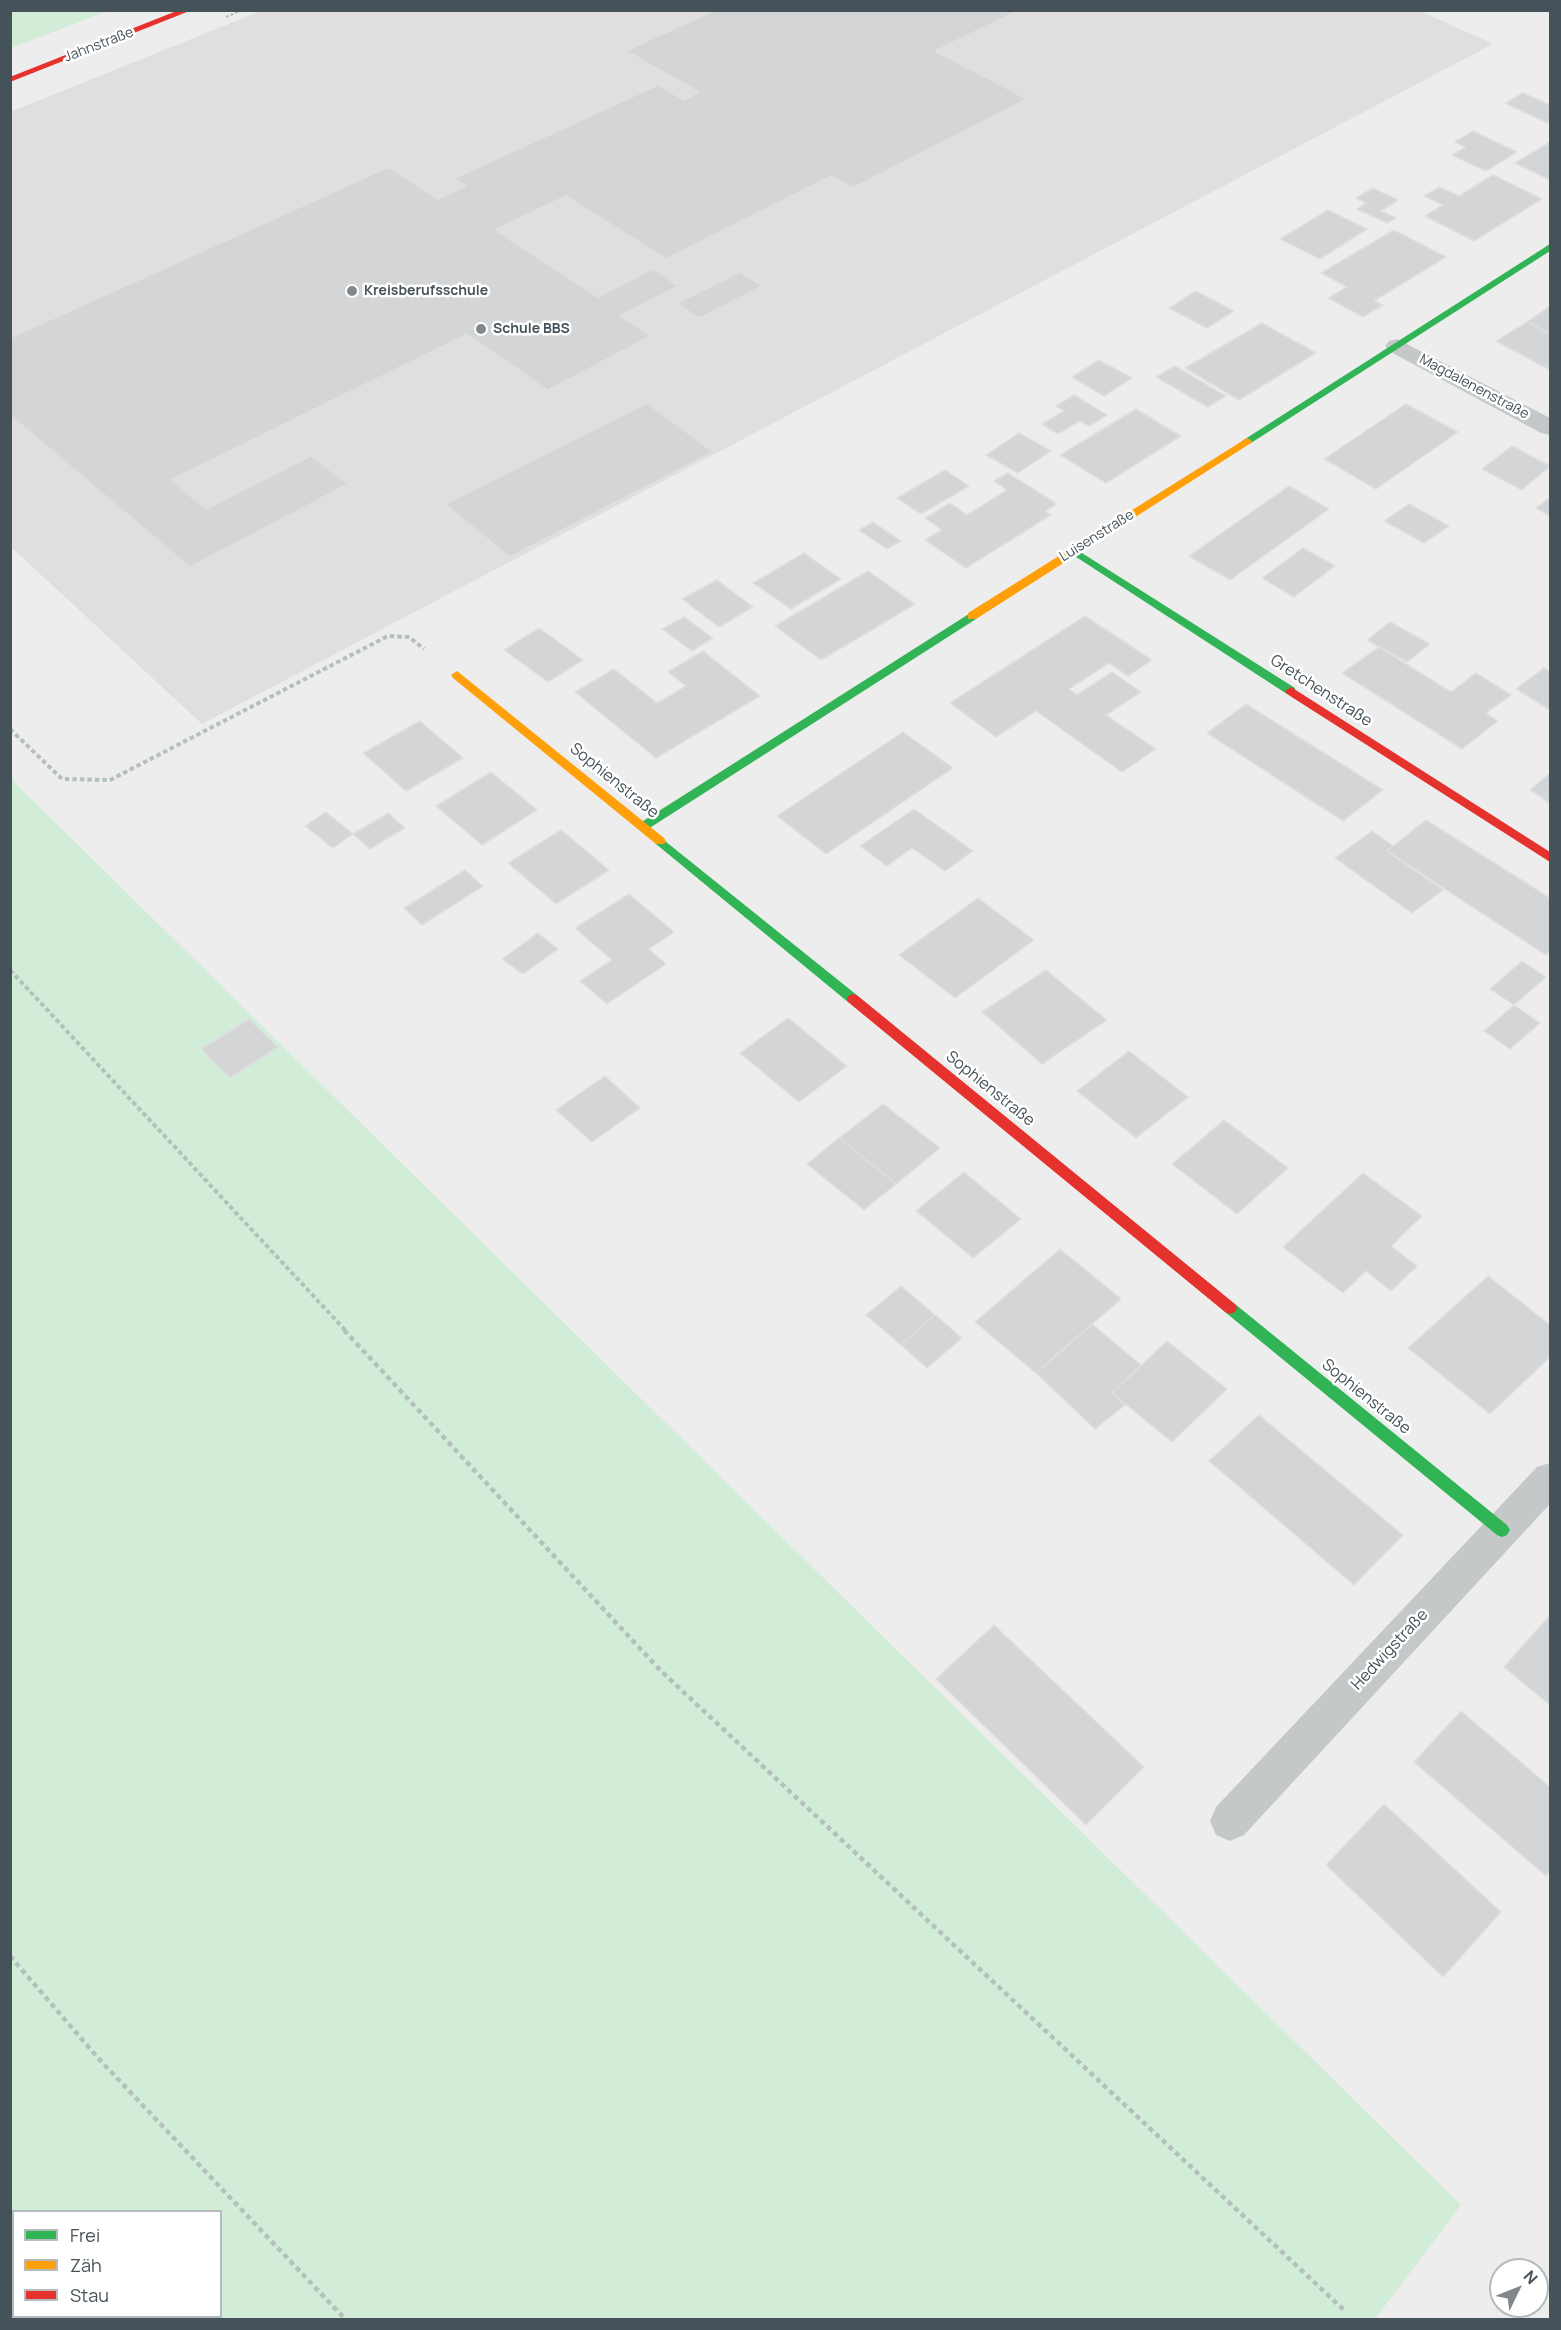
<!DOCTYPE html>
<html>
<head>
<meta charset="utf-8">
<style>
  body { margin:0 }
  #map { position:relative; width:1561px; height:2330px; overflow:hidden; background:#eeeded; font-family:Manrope,sans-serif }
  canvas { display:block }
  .frame { position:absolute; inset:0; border:12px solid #455259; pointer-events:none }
  .legend { position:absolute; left:12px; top:2210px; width:210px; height:108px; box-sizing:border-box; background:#fff; border:2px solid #b5babd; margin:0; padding:8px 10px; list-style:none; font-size:18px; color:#455259 }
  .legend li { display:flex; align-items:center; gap:12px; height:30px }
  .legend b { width:30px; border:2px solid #b5babd }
  .north { position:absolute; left:1489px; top:2258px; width:60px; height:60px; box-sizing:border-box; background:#fff; border:2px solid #b5babd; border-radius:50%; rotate:47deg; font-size:16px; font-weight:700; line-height:24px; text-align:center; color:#455259 }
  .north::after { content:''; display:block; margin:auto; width:21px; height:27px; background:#80888d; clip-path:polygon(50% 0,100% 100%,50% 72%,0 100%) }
</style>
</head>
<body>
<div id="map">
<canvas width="1561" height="2330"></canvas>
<div class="frame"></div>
<ul class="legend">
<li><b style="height:8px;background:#30b455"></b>Frei</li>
<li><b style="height:8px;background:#ff9f0a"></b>Zäh</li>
<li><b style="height:8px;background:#e5322d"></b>Stau</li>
</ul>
<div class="north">N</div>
</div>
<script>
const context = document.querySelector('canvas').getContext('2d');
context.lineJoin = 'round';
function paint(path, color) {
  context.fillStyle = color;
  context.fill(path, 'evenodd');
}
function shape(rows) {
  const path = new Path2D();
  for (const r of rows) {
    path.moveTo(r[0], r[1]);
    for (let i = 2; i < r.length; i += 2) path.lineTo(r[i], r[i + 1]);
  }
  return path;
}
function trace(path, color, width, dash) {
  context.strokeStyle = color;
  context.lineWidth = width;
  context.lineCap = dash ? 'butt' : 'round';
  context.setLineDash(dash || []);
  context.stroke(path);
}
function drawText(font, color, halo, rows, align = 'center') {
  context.font = font + ' Manrope,sans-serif';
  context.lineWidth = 5;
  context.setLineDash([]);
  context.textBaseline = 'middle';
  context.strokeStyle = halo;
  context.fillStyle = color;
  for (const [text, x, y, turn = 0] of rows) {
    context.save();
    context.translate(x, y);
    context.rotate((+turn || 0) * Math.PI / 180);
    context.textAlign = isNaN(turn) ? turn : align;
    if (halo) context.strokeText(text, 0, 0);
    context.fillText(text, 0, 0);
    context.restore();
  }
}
const education = shape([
  [263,10,1418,10,1493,44,202,724,11,547,10,112]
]);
const green = shape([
  [11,10,108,10,108,11,11,48],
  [10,778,1461,2205,1375,2319,11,2319],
  [14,2212,220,2212,220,2316,14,2316]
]);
const building = shape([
  [715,10,1019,10,935,51,1027,99,853,188,831,176,666,259,566,196,495,230,598,297,653,269,678,286,620,316,651,336,548,390,467,334,171,480,206,509,311,456,348,484,190,567,10,415,10,338,389,167,438,199,466,186,455,178,658,85,684,100,699,92,626,51,715,10],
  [1523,93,1550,105,1550,121,1547,123,1505,103,1523,93],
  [1473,131,1517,152,1486,171,1452,155,1466,147,1455,142,1473,131],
  [1550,142,1550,180,1515,163,1550,142],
  [1493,175,1542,199,1474,241,1425,216,1443,205,1424,196,1439,187,1459,196,1493,175],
  [1373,188,1398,200,1381,211,1396,218,1387,223,1357,209,1366,203,1356,198,1373,188],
  [1328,210,1367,229,1320,259,1280,239,1328,210],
  [1394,230,1446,257,1374,301,1383,305,1363,317,1328,298,1347,287,1321,273,1394,230],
  [740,272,762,286,699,318,677,303,740,272],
  [1196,291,1234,311,1207,328,1169,308,1196,291],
  [1550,306,1550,334,1527,322,1550,306],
  [1527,322,1550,334,1550,367,1548,369,1496,341,1527,322],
  [1262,323,1316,353,1239,400,1185,368,1262,323],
  [1099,360,1132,378,1104,396,1072,377,1099,360],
  [1175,366,1226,396,1208,407,1156,377,1175,366],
  [1074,395,1107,415,1089,426,1080,421,1058,434,1042,424,1064,411,1056,406,1074,395],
  [647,403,713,452,510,557,445,504,647,403],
  [1406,404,1458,432,1376,489,1324,459,1406,404],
  [1136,409,1181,436,1106,483,1060,455,1136,409],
  [1019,433,1051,451,1018,473,986,455,1019,433],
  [1512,446,1550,466,1522,490,1482,469,1512,446],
  [945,470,969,486,921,514,897,498,945,470],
  [1008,473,1057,504,1045,511,1051,515,966,568,925,540,942,530,925,518,950,503,967,515,1007,490,994,481,1008,473],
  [1289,486,1329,509,1230,580,1189,556,1289,486],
  [1550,497,1550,516,1536,508,1550,497],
  [1409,504,1449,526,1424,543,1384,521,1409,504],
  [873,522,901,541,887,549,859,530,873,522],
  [1303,548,1335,566,1294,597,1262,578,1303,548],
  [804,553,841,579,791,609,753,583,804,553],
  [868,571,915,604,821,660,775,626,868,571],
  [717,580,753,607,719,627,682,599,717,580],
  [1085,616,1152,660,1128,676,1109,663,1069,689,1077,695,1112,672,1141,692,1106,715,1156,749,1122,772,1036,711,996,737,950,703,1085,616],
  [684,617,713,638,692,651,662,629,684,617],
  [1390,622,1430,644,1407,662,1367,640,1390,622],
  [539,628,583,660,548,682,504,650,539,628],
  [1379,647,1451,692,1476,673,1511,695,1486,713,1498,721,1462,749,1342,673,1379,647],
  [703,651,760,696,656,758,575,692,614,669,657,703,686,686,668,672,703,651],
  [1544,668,1550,672,1550,710,1516,689,1544,668],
  [1246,704,1383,790,1343,821,1207,733,1246,704],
  [420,721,463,758,406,791,363,753,420,721],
  [903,732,953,768,826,854,777,816,903,732],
  [491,772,537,810,482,845,436,806,491,772],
  [1550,773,1550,803,1530,790,1550,773],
  [914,809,973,851,945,871,912,848,887,866,860,846,914,809],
  [326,812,353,834,333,848,305,826,326,812],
  [388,813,405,828,370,849,353,834,388,813],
  [1426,820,1550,898,1550,951,1546,955,1387,851,1426,820],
  [561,830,609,870,556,904,508,863,561,830],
  [1372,831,1393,846,1387,851,1443,890,1412,913,1335,858,1372,831],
  [465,870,483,886,422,925,404,908,465,870],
  [629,894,674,932,649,949,666,964,607,1004,580,981,612,960,575,928,629,894],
  [978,898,1034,940,955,998,899,955,978,898],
  [538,933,558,949,523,974,502,959,538,933],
  [1522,961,1546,977,1514,1005,1490,989,1522,961],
  [1046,970,1107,1020,1042,1064,982,1012,1046,970],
  [1514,1005,1540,1023,1510,1049,1484,1031,1514,1005],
  [788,1018,847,1066,799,1102,740,1053,788,1018],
  [249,1019,278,1047,230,1078,201,1049,249,1019],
  [1129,1051,1188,1097,1136,1138,1077,1091,1129,1051],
  [605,1076,640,1108,592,1142,556,1110,605,1076],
  [883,1104,940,1148,896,1184,839,1138,883,1104],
  [1224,1120,1288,1168,1237,1214,1172,1164,1224,1120],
  [839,1138,896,1184,864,1210,807,1164,839,1138],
  [964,1172,1021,1219,973,1258,916,1211,964,1172],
  [1363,1173,1422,1216,1391,1246,1417,1266,1391,1291,1366,1271,1343,1293,1283,1247,1363,1173],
  [1060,1249,1121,1299,1036,1373,975,1322,1060,1249],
  [1488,1276,1550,1325,1550,1357,1490,1414,1408,1348,1488,1276],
  [901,1286,935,1315,901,1345,866,1315,901,1286],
  [935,1315,962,1338,927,1368,901,1345,935,1315],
  [1092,1324,1141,1365,1112,1393,1125,1405,1095,1429,1036,1373,1092,1324],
  [1167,1341,1227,1389,1172,1442,1112,1393,1167,1341],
  [1259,1415,1403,1535,1354,1585,1209,1461,1259,1415],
  [1550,1615,1550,1705,1504,1667,1550,1615],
  [994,1625,1144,1767,1086,1825,936,1679,994,1625],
  [1461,1711,1550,1787,1550,1870,1546,1876,1414,1762,1461,1711],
  [1384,1804,1501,1912,1443,1977,1326,1865,1384,1804]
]);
const pathFar2 = shape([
  [226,17,242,10]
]);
const pathFar1 = shape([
  [10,729,62,779,110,780,388,636,409,637,424,649],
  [10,970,346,1331]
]);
const path = shape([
  [344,1330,660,1670,1345,2311],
  [10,1956,98,2058,346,2320]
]);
const street = shape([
  [1397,339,1550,418,1550,435,1541,433,1389,351,1385,346,1389,341,1397,339],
  [1550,1463,1550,1504,1244,1835,1230,1841,1216,1835,1210,1821,1216,1807,1537,1467,1550,1463]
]);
const fast = shape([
  [1550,244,1550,251,1251,443,1247,444,1242,441,1550,244],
  [1074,548,1295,688,1295,694,1287,694,1070,553,1069,551,1074,548],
  [972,612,977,616,976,619,648,829,640,829,638,826,640,823,972,612],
  [660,837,858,996,859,999,858,1002,848,1002,656,844,654,841,656,838,660,837],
  [1230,1302,1235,1304,1507,1525,1510,1530,1507,1535,1502,1537,1497,1535,1225,1312,1223,1308,1225,1304,1230,1302]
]);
const slow = shape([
  [1247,438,1252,441,1251,443,976,619,968,619,968,613,1247,438],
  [457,671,664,838,666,841,664,844,656,844,453,678,451,675,457,671]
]);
const jam = shape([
  [179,10,192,10,10,82,10,77,179,10],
  [1291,687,1550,852,1550,862,1287,694,1285,691,1291,687],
  [853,994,858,996,1235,1304,1237,1308,1235,1312,1230,1314,1225,1312,848,1002,847,999,848,996,853,994]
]);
const markers = [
  [352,291,6,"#80888d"],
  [481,329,6,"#80888d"]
];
const farStreetnames = [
  ["Jahnstraße",99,45,-21],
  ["Magdalenenstraße",1474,387,28],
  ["Luisenstraße",1097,536,-32]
];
const farPoinames = [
  ["Kreisberufsschule",364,291],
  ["Schule BBS",493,329]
];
const streetNames = [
  ["Gretchenstraße",1321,691,33],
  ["Sophienstraße",614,781,39],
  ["Sophienstraße",990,1089,39],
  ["Sophienstraße",1366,1397,39],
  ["Hedwigstraße",1390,1650,-47]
];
paint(education, '#e0dedf');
paint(green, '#d1edd8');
paint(building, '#d4d5d6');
trace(building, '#dfdfe0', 1.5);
trace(pathFar2, '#b4c0bb', 2, [3, 2]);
trace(pathFar1, '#b4c0bb', 4, [4.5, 3]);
trace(path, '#b4c0bb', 4.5, [5, 4]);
paint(street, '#c4c8c9');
paint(fast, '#30b455');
paint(slow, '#ff9f0a');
paint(jam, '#e5322d');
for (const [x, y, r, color] of markers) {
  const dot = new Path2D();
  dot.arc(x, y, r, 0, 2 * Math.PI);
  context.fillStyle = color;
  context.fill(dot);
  trace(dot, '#fff', 2);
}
drawText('14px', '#455259', '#fff', farStreetnames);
drawText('bold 14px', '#455259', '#fff', farPoinames, 'left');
drawText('16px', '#455259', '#fff', streetNames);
</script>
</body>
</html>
